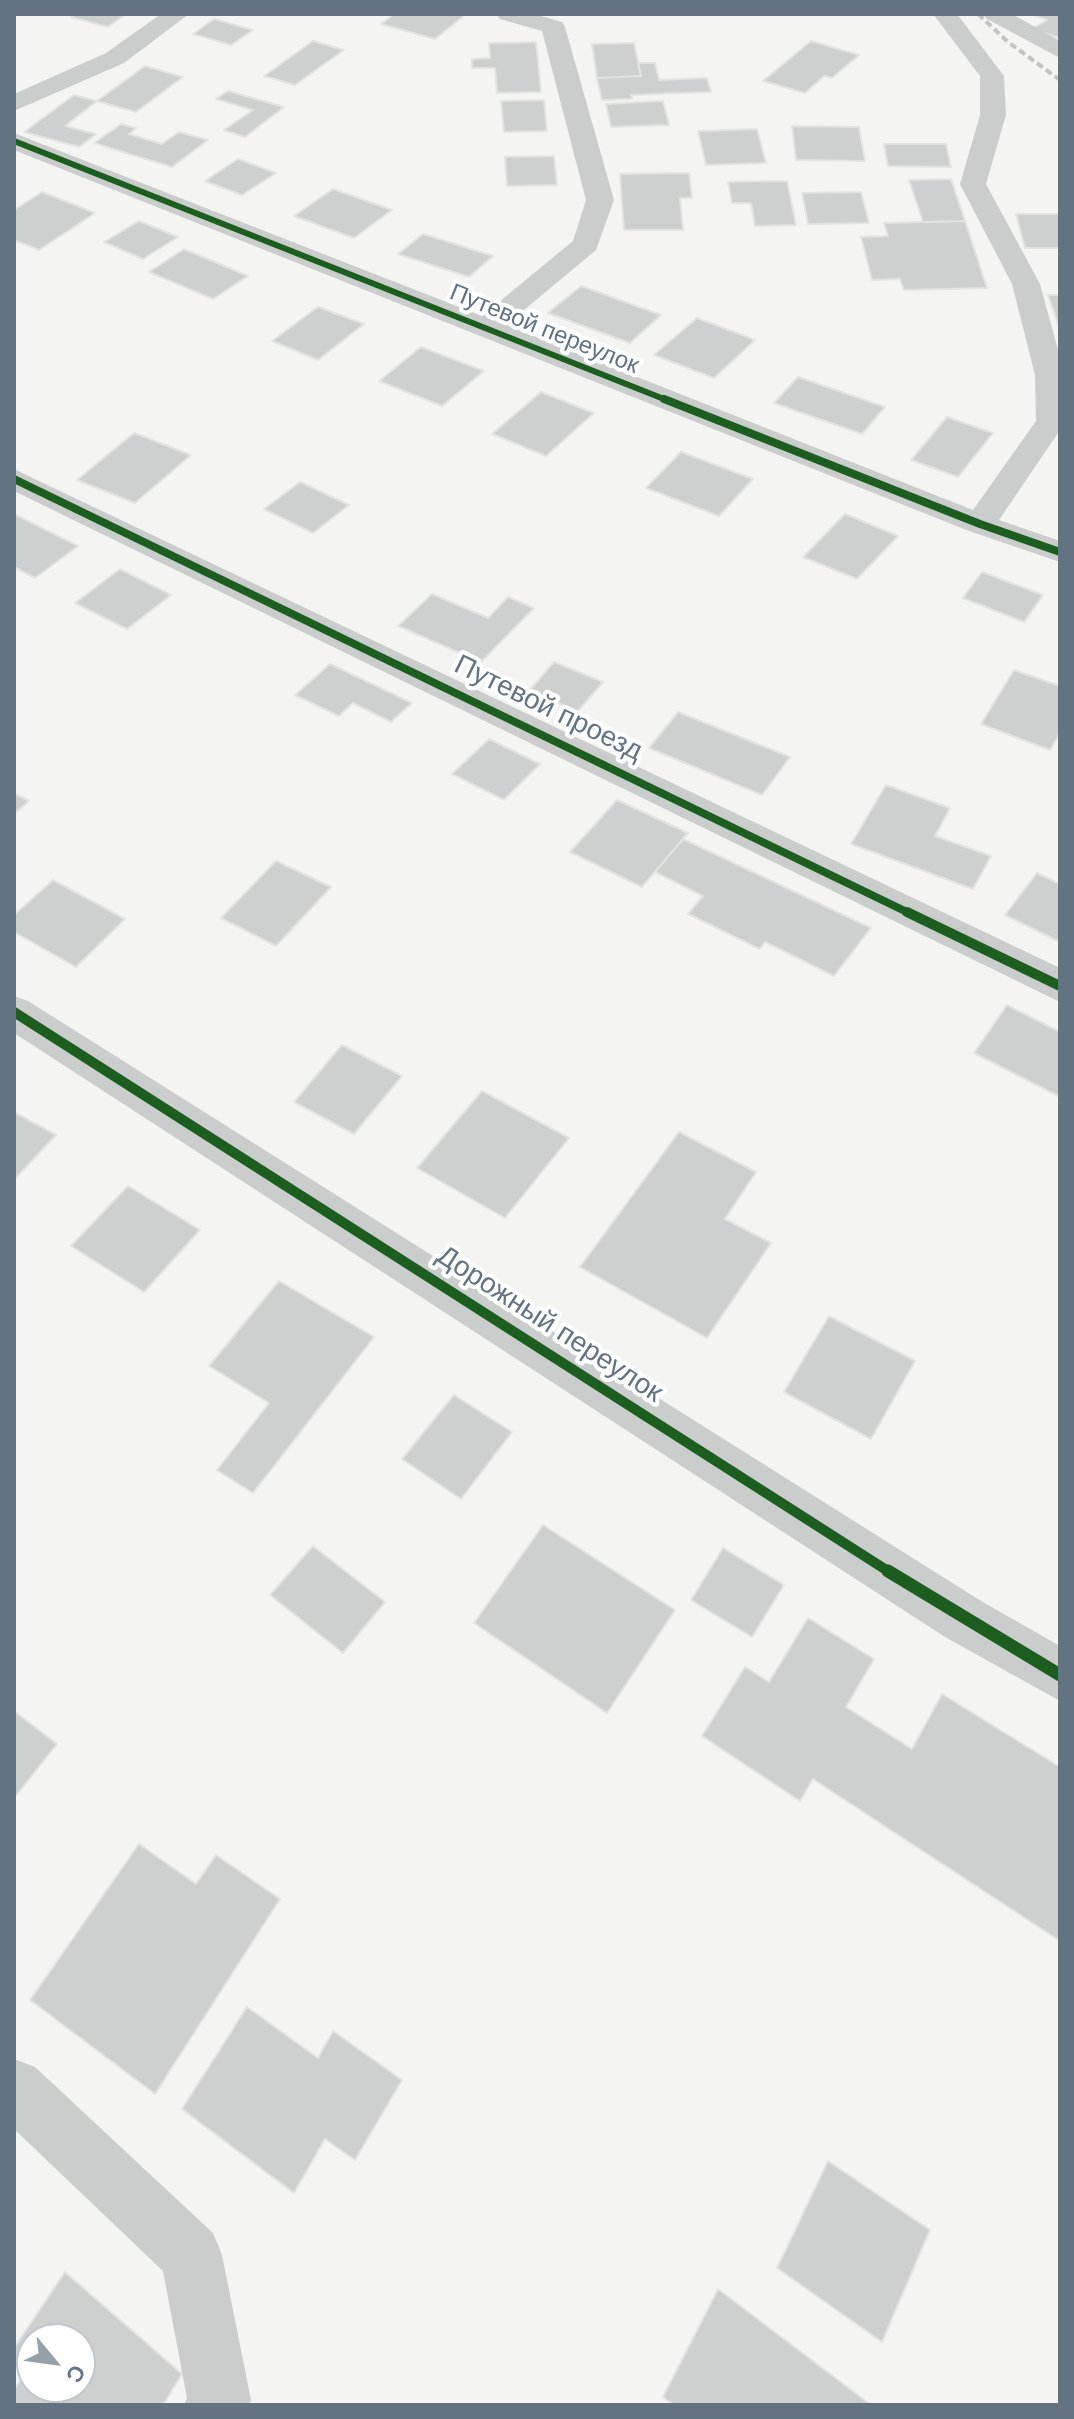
<!DOCTYPE html>
<html>
<head>
<meta charset="utf-8">
<style>
  body { margin:0 }
  #map { position:relative; width:1074px; height:2419px; overflow:hidden; background:#f4f4f2; font-family:"DM Sans",sans-serif }
  canvas { display:block }
  .frame { position:absolute; inset:0; border:16px solid #647382; pointer-events:none }
  .north { position:absolute; left:16px; top:2323px; width:80px; height:80px; box-sizing:border-box; background:#fff; border:2px solid #c1c7cd; border-radius:50%; rotate:119deg; font-size:22px; font-weight:700; line-height:32px; text-align:center; color:#647382 }
  .north::after { content:''; display:block; margin:auto; width:28px; height:36px; background:#96a0a9; clip-path:polygon(50% 0,100% 100%,50% 72%,0 100%) }
</style>
</head>
<body>
<div id="map">
<canvas width="1074" height="2419"></canvas>
<div class="frame"></div>
<div class="north">С</div>
</div>
<script>
const context = document.querySelector('canvas').getContext('2d');
context.lineJoin = 'round';
function paint(path, color) {
  context.fillStyle = color;
  context.fill(path, 'evenodd');
}
function shape(rows) {
  const path = new Path2D();
  for (const r of rows) {
    path.moveTo(r[0], r[1]);
    for (let i = 2; i < r.length; i += 2) path.lineTo(r[i], r[i + 1]);
  }
  return path;
}
function trace(path, color, width, dash) {
  context.strokeStyle = color;
  context.lineWidth = width;
  context.lineCap = dash ? 'butt' : 'round';
  context.setLineDash(dash || []);
  context.stroke(path);
}
function drawText(font, color, halo, rows, align = 'center') {
  context.font = font + ' "DM Sans",sans-serif';
  context.lineWidth = 8;
  context.setLineDash([]);
  context.textBaseline = 'middle';
  context.strokeStyle = halo;
  context.fillStyle = color;
  for (const [text, x, y, turn = 0] of rows) {
    context.save();
    context.translate(x, y);
    context.rotate((+turn || 0) * Math.PI / 180);
    context.textAlign = isNaN(turn) ? turn : align;
    if (halo) context.strokeText(text, 0, 0);
    context.fillText(text, 0, 0);
    context.restore();
  }
}
const building = shape([
  [75,14,126,14,108,27,71,17,75,14],
  [394,14,466,14,435,39,381,24,394,14],
  [1031,14,1060,14,1060,38,1032,29,1047,20,1031,14],
  [214,19,253,30,231,45,193,34,214,19],
  [313,41,344,50,295,85,264,76,313,41],
  [811,41,859,55,832,78,824,76,805,93,763,81,811,41],
  [536,42,541,92,497,93,495,68,472,68,472,59,490,58,489,43,536,42],
  [634,43,641,76,597,78,592,44,634,43],
  [638,63,655,63,659,80,707,78,711,92,631,95,632,99,602,100,597,78,641,76,638,63],
  [145,66,183,77,136,112,97,101,145,66],
  [228,91,284,107,245,137,224,130,253,110,216,99,228,91],
  [74,95,97,101,65,126,96,134,79,147,24,132,74,95],
  [544,100,547,131,504,132,501,101,544,100],
  [663,101,669,125,611,127,606,104,663,101],
  [121,124,136,128,129,134,162,144,179,132,208,140,172,167,94,143,121,124],
  [792,126,859,127,865,161,796,160,792,126],
  [757,129,766,163,706,165,698,131,757,129],
  [884,144,946,144,951,167,888,166,884,144],
  [554,156,557,185,507,186,505,157,554,156],
  [238,159,276,173,242,195,205,181,238,159],
  [689,173,692,198,680,198,683,230,624,230,620,174,689,173],
  [951,179,965,221,923,222,909,180,951,179],
  [787,181,796,225,755,226,751,203,732,203,728,182,787,181],
  [333,189,392,210,354,238,294,216,333,189],
  [42,192,95,213,39,250,14,240,14,210,42,192],
  [861,192,869,223,808,224,802,193,861,192],
  [1016,214,1060,214,1060,248,1025,248,1016,214],
  [139,221,178,237,143,259,104,242,139,221],
  [965,221,987,288,904,290,900,279,872,280,861,237,888,236,884,223,965,221],
  [423,234,493,256,469,277,398,254,423,234],
  [184,249,248,276,213,299,149,272,184,249],
  [581,286,661,315,630,343,548,313,581,286],
  [1048,295,1060,295,1060,327,1059,327,1048,295],
  [318,307,364,324,318,360,272,341,318,307],
  [697,318,755,340,714,378,654,355,697,318],
  [421,347,484,371,442,406,379,381,421,347],
  [798,377,885,407,862,434,774,403,798,377],
  [541,392,594,413,546,456,492,434,541,392],
  [947,417,993,433,958,477,911,460,947,417],
  [134,433,191,455,135,503,77,480,134,433],
  [681,452,753,479,719,516,646,488,681,452],
  [300,482,349,505,313,533,264,509,300,482],
  [14,514,78,546,35,578,14,567,14,514],
  [845,514,898,536,857,579,803,557,845,514],
  [120,569,171,595,127,629,75,603,120,569],
  [982,572,1043,595,1024,622,963,598,982,572],
  [432,594,488,618,508,597,534,608,481,662,398,626,432,594],
  [554,662,603,682,578,711,529,691,554,662],
  [330,664,412,703,391,722,353,703,339,716,295,695,330,664],
  [1014,670,1060,686,1060,733,1050,750,981,724,1014,670],
  [678,712,790,757,762,795,649,748,678,712],
  [489,739,540,764,504,800,452,774,489,739],
  [886,785,950,808,935,836,991,856,973,889,851,844,886,785],
  [14,793,29,801,14,814,14,793],
  [617,800,688,833,642,887,570,852,617,800],
  [683,839,871,928,834,976,765,942,760,949,688,914,703,896,655,872,683,839],
  [276,861,331,887,276,946,221,918,276,861],
  [1037,873,1060,884,1060,942,1005,915,1037,873],
  [53,880,125,919,76,967,14,932,14,915,53,880],
  [1007,1005,1060,1032,1060,1097,974,1053,1007,1005],
  [342,1045,402,1076,354,1134,294,1102,342,1045],
  [482,1091,569,1138,505,1218,417,1168,482,1091],
  [14,1112,56,1135,14,1180,14,1112],
  [679,1132,756,1172,725,1219,771,1243,707,1338,580,1267,679,1132],
  [128,1186,200,1230,144,1292,71,1246,128,1186],
  [279,1281,374,1337,253,1493,217,1470,269,1403,209,1366,279,1281],
  [829,1316,915,1361,871,1439,784,1392,829,1316],
  [454,1395,512,1432,461,1499,402,1459,454,1395],
  [543,1525,675,1610,607,1713,474,1623,543,1525],
  [313,1546,385,1602,343,1653,270,1595,313,1546],
  [723,1548,784,1585,752,1637,691,1600,723,1548],
  [808,1618,874,1659,846,1707,912,1749,942,1694,1060,1767,1060,1941,813,1779,800,1801,702,1736,745,1667,769,1682,808,1618],
  [14,1711,57,1744,14,1798,14,1711],
  [139,1844,196,1884,216,1855,280,1899,155,2094,30,2000,139,1844],
  [247,2007,318,2058,333,2031,402,2080,355,2160,325,2139,294,2193,182,2109,247,2007],
  [828,2161,930,2230,882,2342,777,2268,828,2161],
  [65,2272,182,2374,163,2405,14,2405,14,2390,28,2369,14,2357,14,2348,65,2272],
  [32,2339,80,2339,80,2387,32,2387,32,2339],
  [718,2289,871,2405,674,2405,663,2397,718,2289]
]);
const minor = shape([
  [161,14,189,14,124,63,14,111,14,94,106,53,161,14],
  [496,14,534,14,562,22,565,27,614,200,596,250,506,325,973,510,1036,421,1035,375,1012,284,960,184,980,115,980,76,933,14,957,14,1004,76,1006,115,986,184,1040,284,1060,357,1060,430,999,520,1060,541,1060,562,969,531,14,150,14,133,482,316,573,241,586,200,542,31,500,19,496,14],
  [983,14,1012,14,1060,41,1060,58,987,19,983,14],
  [14,469,1060,968,1060,1002,14,491,14,469],
  [14,996,28,1001,981,1601,1060,1646,1060,1701,945,1637,14,1033,14,996],
  [14,2059,35,2067,213,2233,222,2255,251,2400,249,2405,184,2405,187,2398,163,2271,14,2129,14,2059]
]);
const rail = shape([
  [978,14,1008,42,1060,80]
]);
const cyclewayFar3 = shape([
  [14,141,669,401]
]);
const cyclewayFar2 = shape([
  [664,399,980,524,1060,552],
  [14,479,911,914]
]);
const cyclewayFar1 = shape([
  [907,912,1060,986],
  [14,1012,891,1573]
]);
const cycleway = shape([
  [888,1571,1060,1675]
]);
const farStreetnames = [
  ["Путевой переулок",544,330,22]
];
const streetNames = [
  ["Путевой проезд",548,709,26],
  ["Дорожный переулок",549,1325,33]
];
paint(building, '#cecfcf');
trace(building, '#e3e3e2', 2);
paint(minor, '#cbcdcd');
trace(rail, '#c2c3c3', 4, [7, 4]);
trace(cyclewayFar3, '#1b5e20', 6);
trace(cyclewayFar2, '#1b5e20', 8);
trace(cyclewayFar1, '#1b5e20', 10);
trace(cycleway, '#1b5e20', 13);
drawText('24px', '#647382', '#fff', farStreetnames);
drawText('28px', '#647382', '#fff', streetNames);
</script>
</body>
</html>
